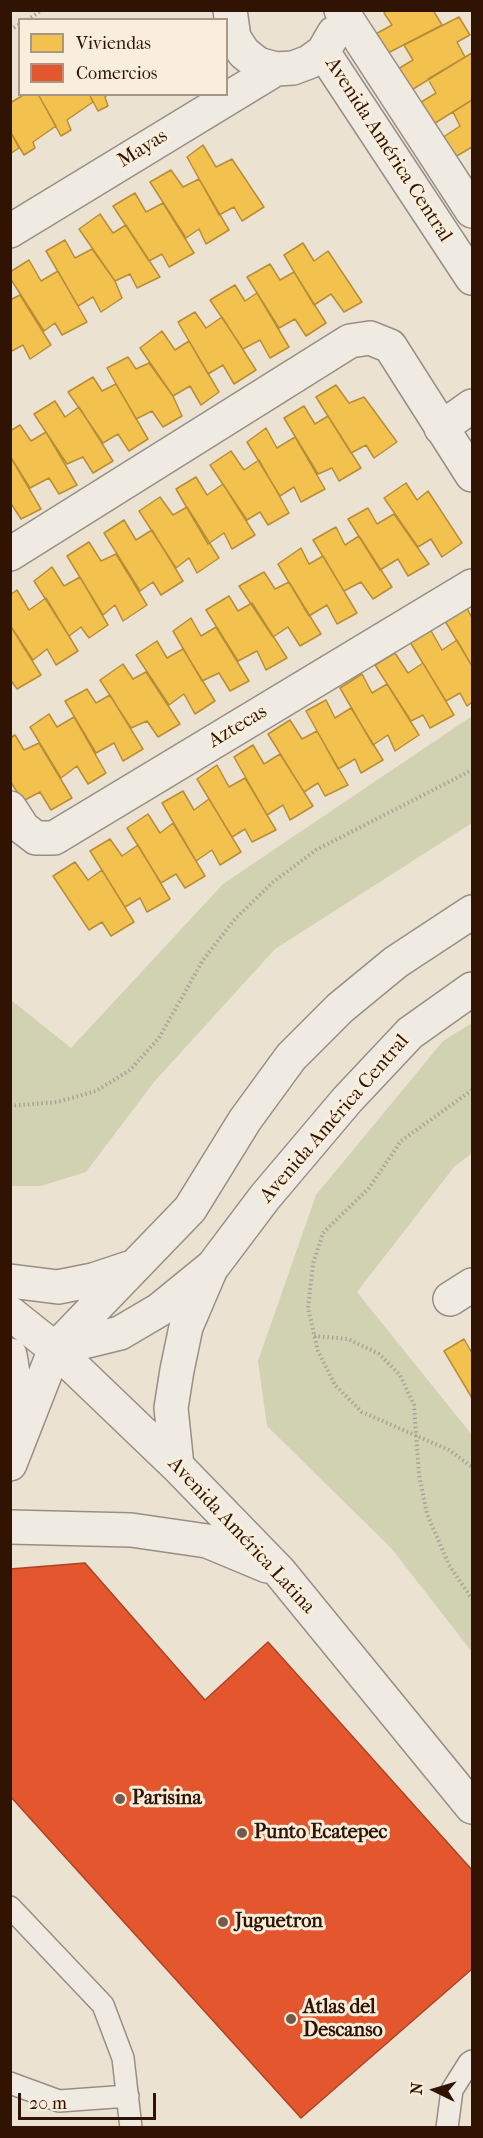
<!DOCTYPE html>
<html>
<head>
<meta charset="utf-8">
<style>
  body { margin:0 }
  #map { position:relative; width:483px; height:2138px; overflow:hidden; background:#ece2d2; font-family:"IM FELL French Canon",serif }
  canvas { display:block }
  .frame { position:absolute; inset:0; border:12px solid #311304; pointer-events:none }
  .legend { position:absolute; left:18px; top:18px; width:210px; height:78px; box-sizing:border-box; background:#f9eedb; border:2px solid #a99685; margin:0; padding:8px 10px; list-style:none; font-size:18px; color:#311304 }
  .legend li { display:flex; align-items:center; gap:12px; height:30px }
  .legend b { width:30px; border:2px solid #a99685 }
  .north { position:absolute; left:405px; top:2060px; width:60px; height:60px; -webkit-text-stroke:4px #f9eedb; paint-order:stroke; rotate:275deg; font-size:16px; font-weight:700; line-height:24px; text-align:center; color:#311304 }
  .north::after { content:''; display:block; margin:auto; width:21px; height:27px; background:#311304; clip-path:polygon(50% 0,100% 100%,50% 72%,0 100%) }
  .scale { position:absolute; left:18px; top:2093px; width:138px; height:27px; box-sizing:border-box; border:3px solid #311304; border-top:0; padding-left:8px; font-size:18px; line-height:21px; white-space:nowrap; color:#311304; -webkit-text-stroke:4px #f9eedb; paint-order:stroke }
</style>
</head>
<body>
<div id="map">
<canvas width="483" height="2138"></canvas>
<div class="frame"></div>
<ul class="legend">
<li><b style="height:16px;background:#f2c14e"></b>Viviendas</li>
<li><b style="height:16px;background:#e4572e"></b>Comercios</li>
</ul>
<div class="north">N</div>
<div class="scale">20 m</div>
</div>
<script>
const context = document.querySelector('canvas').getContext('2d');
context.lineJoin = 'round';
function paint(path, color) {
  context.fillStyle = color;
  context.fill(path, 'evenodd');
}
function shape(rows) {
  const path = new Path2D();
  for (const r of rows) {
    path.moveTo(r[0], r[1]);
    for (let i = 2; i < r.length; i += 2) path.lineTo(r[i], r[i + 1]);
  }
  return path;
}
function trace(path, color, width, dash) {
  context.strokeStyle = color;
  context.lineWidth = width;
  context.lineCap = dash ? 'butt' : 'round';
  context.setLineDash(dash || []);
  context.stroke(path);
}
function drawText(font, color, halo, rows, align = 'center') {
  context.font = font + ' "IM FELL French Canon",serif';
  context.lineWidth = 6;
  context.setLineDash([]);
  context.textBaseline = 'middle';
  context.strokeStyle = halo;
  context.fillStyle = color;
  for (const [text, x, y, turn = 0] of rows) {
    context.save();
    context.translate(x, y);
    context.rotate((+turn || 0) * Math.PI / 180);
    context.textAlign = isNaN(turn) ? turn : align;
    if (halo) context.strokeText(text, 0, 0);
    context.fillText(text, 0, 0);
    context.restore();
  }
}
const green = shape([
  [472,716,472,823,275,949,154,1082,86,1172,41,1186,11,1186,11,1000,71,1048,223,884],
  [472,1023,472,1153,454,1167,357,1292,472,1435,472,1652,392,1549,267,1426,258,1361,316,1195,443,1041]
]);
const homes = shape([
  [387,10,433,10,442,25,386,54,372,36,392,25,384,13,387,10],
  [459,17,470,35,457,42,465,57,410,91,396,70,413,60,404,45,459,17],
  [472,53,472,100,432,125,418,104,436,93,428,79,472,53],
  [25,94,38,94,56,126,33,142,35,148,24,155,10,131,10,103,25,94],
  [38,94,89,94,93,102,67,120,71,130,61,136,38,94],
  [89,94,108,94,105,97,108,106,98,111,89,94],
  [472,100,472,147,455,157,442,138,460,126,453,112,472,100],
  [10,131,19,148,10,154,10,131],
  [203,145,216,167,232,159,264,207,242,221,234,207,219,215,187,157,203,145],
  [171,170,183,187,199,179,229,230,206,244,199,229,186,238,150,182,171,170],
  [135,193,146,212,163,203,194,253,169,267,162,254,149,261,113,206,135,193],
  [100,214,113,233,126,225,160,277,137,288,130,274,115,281,79,229,100,214],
  [65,240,75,258,92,249,115,281,122,298,101,312,93,297,78,306,46,251,65,240],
  [303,243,314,261,328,251,362,302,344,312,331,294,314,305,284,255,303,243],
  [29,260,41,281,58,271,87,322,62,335,55,323,44,331,10,278,10,272,29,260],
  [270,264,280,280,294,272,326,323,306,336,295,319,279,328,247,277,270,264],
  [235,285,245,301,257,293,289,347,270,358,260,340,243,349,210,300,235,285],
  [20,295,51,345,30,359,23,345,10,352,10,300,20,295],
  [195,312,206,328,222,317,256,370,234,384,223,365,208,374,178,322,195,312],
  [162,331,175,350,189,341,219,392,201,405,190,386,173,396,140,348,162,331],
  [128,357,136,369,149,363,173,396,182,416,163,427,152,411,136,419,107,368,128,357],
  [93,377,102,391,116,384,148,439,129,451,118,434,103,443,68,392,93,377],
  [336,385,349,403,364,397,397,442,374,458,366,445,351,453,316,397,336,385],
  [55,401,65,417,79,407,113,461,93,473,83,457,67,464,34,414,55,401],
  [304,406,315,424,328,416,361,468,339,481,332,468,318,474,284,418,304,406],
  [20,425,31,441,46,432,77,485,59,494,49,478,30,488,10,456,10,431,20,425],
  [266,428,277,448,295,437,325,489,301,502,294,487,280,496,247,442,266,428],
  [231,451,244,470,259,460,289,513,268,525,260,512,247,520,210,465,231,451],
  [10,456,41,509,21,519,10,502,10,456],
  [196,477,207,495,223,484,255,535,232,549,224,533,208,544,176,489,196,477],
  [406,483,417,500,428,491,462,543,442,557,431,539,418,547,384,498,406,483],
  [160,497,173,515,187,507,219,558,197,573,189,558,176,568,139,511,160,497],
  [368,508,377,524,394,514,429,564,408,576,398,559,380,570,348,519,368,508],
  [124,520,136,540,152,530,183,581,161,595,153,582,140,591,104,533,124,520],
  [336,527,345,545,359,536,392,587,373,599,361,582,344,591,313,540,336,527],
  [89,542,101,561,116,554,147,605,123,621,115,605,103,615,67,556,89,542],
  [301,548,309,564,323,556,357,613,337,624,327,605,309,616,278,564,301,548],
  [52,567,64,586,80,577,108,625,89,638,81,627,69,636,34,581,52,567],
  [264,572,275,589,289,582,321,634,300,646,288,627,273,637,239,586,264,572],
  [17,590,29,610,46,598,78,651,56,665,47,649,33,660,10,625,10,595,17,590],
  [229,596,238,611,252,603,287,658,266,670,257,651,238,661,206,610,229,596],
  [467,608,472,618,472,666,445,621,467,608],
  [191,618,201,636,216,627,249,681,230,691,219,673,202,681,173,631,191,618],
  [10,625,41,675,17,689,10,679,10,625],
  [430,629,442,650,457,640,472,666,472,702,467,706,460,693,446,701,410,642,430,629],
  [157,641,167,658,183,649,215,701,195,714,184,694,169,705,136,655,157,641],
  [395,653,408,673,423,663,454,715,430,728,423,715,411,721,375,665,395,653],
  [123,664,133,679,146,672,180,724,158,737,147,721,131,728,100,680,123,664],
  [362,674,372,693,387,684,419,735,395,751,388,735,373,745,340,688,362,674],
  [87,689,96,703,110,695,143,749,123,761,114,743,96,753,65,701,87,689],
  [326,700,335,718,351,708,383,760,361,773,355,759,338,769,306,711,326,700],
  [49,714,57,727,74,717,106,773,88,784,77,766,61,778,30,727,49,714],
  [290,720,302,739,317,731,348,785,325,796,318,783,304,792,268,734,290,720],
  [15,735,24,750,39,743,72,798,51,810,40,792,23,801,10,781,10,738,15,735],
  [253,745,264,764,280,754,313,806,290,820,283,805,267,815,234,757,253,745],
  [217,765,229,787,245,778,276,830,252,842,245,829,232,837,197,779,217,765],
  [183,791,194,810,209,799,241,852,220,865,212,850,196,861,162,803,183,791],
  [148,814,160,833,173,823,205,876,185,888,176,874,161,883,127,828,148,814],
  [110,839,122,856,138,845,170,899,147,912,140,898,125,907,90,851,110,839],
  [75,862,88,880,102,870,134,922,111,936,102,922,89,930,53,876,75,862],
  [464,1339,472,1353,472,1398,444,1351,464,1339]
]);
const shops = shape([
  [85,1563,205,1700,268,1642,472,1870,472,1969,301,2118,10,1796,10,1569,85,1563]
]);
const path = shape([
  [27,20,42,10],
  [10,30,20,24],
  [472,1090,401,1141,369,1188,323,1233,313,1264,308,1308,318,1351,335,1385,362,1412,449,1450,472,1467],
  [10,1106,57,1102,96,1091,130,1070,159,1038,203,960,235,919,273,882,316,850,472,770],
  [314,1336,348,1339,379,1354,400,1375,414,1405,419,1475,427,1514,449,1565,472,1599]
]);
const service = shape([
  [10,1907,103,2005,123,2058,131,2128],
  [10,2083,59,2101,128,2096],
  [447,2128,452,2090,469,2063,472,2061]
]);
const minor = shape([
  [230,10,234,38,244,53,258,64,276,69,293,68,309,62,323,52,334,33],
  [341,10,472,211],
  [323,52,472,278],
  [10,231,276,69],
  [441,428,472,406],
  [10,554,350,341,370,338,390,346,472,475],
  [10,808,23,828,36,838,54,838,472,586],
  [10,1281,58,1287,93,1280,129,1268],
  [450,1299,472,1285],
  [10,1313,55,1349,177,1466,279,1571,472,1807],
  [55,1349,120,1333,159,1310,213,1266,265,1197,347,1100,410,1033,472,989],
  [10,1355,16,1392,17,1431],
  [10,1464,55,1349,190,1209,245,1120,291,1057,340,1008,396,962,472,912],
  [177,1466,171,1408,177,1370,186,1327,210,1271],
  [10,1527,131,1530,207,1541,267,1566]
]);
const markers = [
  [120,1799,6,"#725b4c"],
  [242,1833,6,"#725b4c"],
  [223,1922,6,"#725b4c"],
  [291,2019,6,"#725b4c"]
];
const streetNames = [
  ["Mayas",143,149,-32],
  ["Avenida América Central",388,150,57],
  ["Aztecas",238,727,-31],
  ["Avenida América Central",335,1119,-49],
  ["Avenida América Latina",241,1536,47]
];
const poiNames = [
  ["Parisina",132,1799],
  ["Punto Ecatepec",254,1833],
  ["Juguetron",235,1922],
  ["Atlas del",303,2008],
  ["Descanso",303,2031]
];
paint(green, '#d1d2b1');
paint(homes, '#f2c14e');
trace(homes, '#b88d38', 1.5);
paint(shops, '#e4572e');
trace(shops, '#ae4321', 1.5);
trace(service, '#988e84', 24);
trace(minor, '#988e84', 36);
trace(path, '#a9a29b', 4, [1.5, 3]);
trace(service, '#efeae2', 21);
trace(minor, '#efeae2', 33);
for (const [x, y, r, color] of markers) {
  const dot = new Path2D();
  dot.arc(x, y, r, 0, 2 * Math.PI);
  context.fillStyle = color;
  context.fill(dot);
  trace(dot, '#f9eedb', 2);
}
drawText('20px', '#311304', '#f9eedb', streetNames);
drawText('bold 20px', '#311304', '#f9eedb', poiNames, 'left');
</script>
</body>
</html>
